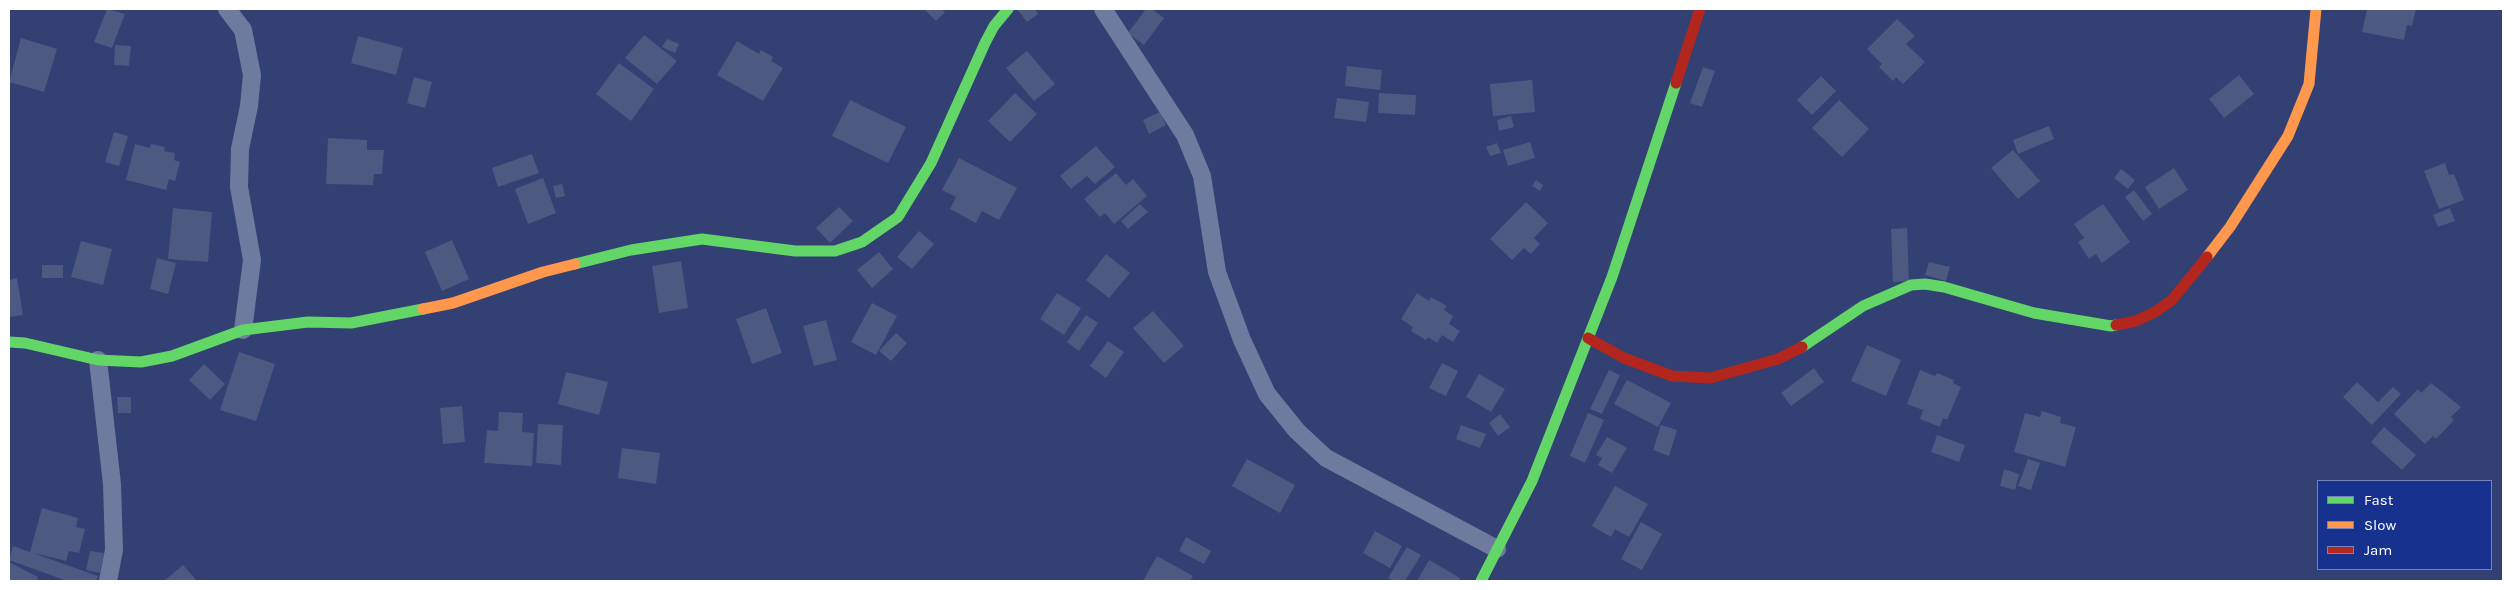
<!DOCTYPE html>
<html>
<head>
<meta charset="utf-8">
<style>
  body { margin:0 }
  #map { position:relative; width:2512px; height:590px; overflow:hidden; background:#324073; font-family:Karla,sans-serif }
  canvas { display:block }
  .frame { position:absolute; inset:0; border:10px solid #fff; pointer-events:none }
  .legend { position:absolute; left:2317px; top:480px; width:175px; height:90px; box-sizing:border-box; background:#17318e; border:1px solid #7483bb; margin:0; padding:6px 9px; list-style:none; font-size:15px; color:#fff }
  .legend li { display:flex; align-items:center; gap:10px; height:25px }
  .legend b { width:25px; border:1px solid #7483bb }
</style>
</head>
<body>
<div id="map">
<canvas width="2512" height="590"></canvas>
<div class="frame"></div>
<ul class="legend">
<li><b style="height:6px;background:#63d668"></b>Fast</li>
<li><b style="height:6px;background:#ff974d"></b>Slow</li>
<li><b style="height:6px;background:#b3261e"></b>Jam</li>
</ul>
</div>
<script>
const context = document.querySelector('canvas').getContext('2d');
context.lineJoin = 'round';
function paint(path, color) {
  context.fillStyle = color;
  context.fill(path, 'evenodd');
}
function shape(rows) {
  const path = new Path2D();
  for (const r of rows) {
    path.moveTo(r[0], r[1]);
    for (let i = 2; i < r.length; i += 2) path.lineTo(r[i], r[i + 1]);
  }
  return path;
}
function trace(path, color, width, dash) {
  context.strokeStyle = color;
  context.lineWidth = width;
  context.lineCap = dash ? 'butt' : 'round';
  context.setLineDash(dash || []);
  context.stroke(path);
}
const building = shape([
  [107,9,125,14,112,48,94,42],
  [924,9,941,9,945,12,936,21],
  [1017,9,1035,9,1038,14,1027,22],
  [1146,9,1152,9,1164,18,1144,45,1128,33],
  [2367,9,2416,9,2412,26,2407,25,2404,40,2362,32],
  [1897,19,1915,36,1906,44,1925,62,1903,84,1896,77,1893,81,1879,67,1882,64,1867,49],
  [644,35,677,61,657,84,625,58],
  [358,36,403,48,396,75,351,63],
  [21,38,57,49,44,92,9,82],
  [667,39,679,44,675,53,662,47],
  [737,41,759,54,761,50,773,57,771,61,783,68,763,101,717,75],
  [115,45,131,46,129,66,114,65],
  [1027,51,1055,84,1034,101,1006,68],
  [619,63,654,89,631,121,596,94],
  [1347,66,1382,70,1380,90,1345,86],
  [1703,67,1715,71,1702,107,1690,103],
  [2239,75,2254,94,2224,118,2209,99],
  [1821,76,1836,91,1812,115,1797,100],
  [414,77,432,82,425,108,407,103],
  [1532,80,1535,112,1493,116,1490,84],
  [1015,93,1037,114,1010,142,988,121],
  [1379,93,1416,95,1415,115,1378,113],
  [1337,98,1369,102,1366,122,1334,118],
  [850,100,906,127,888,163,832,136],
  [1839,100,1869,129,1842,157,1812,128],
  [1160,112,1166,125,1149,134,1143,120],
  [1511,116,1514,127,1499,131,1497,120],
  [2049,126,2054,139,2018,154,2013,140],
  [114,132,128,136,119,166,105,162],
  [328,138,367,140,367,150,384,150,382,174,374,174,373,185,326,184],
  [1530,142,1535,158,1508,166,1503,150],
  [1497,143,1501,153,1490,156,1486,147],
  [135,144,150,148,151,144,165,147,164,151,175,153,174,160,180,162,175,181,169,179,166,190,126,180],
  [1096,146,1115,167,1095,184,1087,176,1071,189,1060,176],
  [2013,150,2040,181,2018,199,1991,168],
  [532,154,539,173,498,187,492,168],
  [959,158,1017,188,999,220,982,211,976,223,950,209,956,197,942,190],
  [2445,163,2449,175,2454,174,2464,200,2439,209,2424,171],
  [2174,168,2188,190,2159,209,2145,187],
  [2121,169,2135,180,2128,189,2114,178],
  [1116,173,1126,185,1133,179,1147,196,1114,224,1105,213,1100,217,1084,199],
  [543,178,556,213,528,224,515,189],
  [1536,180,1543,185,1540,191,1532,186],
  [562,184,565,196,556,198,553,186],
  [2134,190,2152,214,2143,221,2125,197],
  [1526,202,1548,223,1534,238,1540,244,1531,254,1524,248,1512,260,1490,239],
  [1140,204,1148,212,1128,229,1121,221],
  [2103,204,2130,242,2102,263,2096,254,2089,259,2078,242,2084,238,2074,224],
  [839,207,853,221,830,243,816,228],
  [173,208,212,212,208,262,168,259],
  [2450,208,2455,221,2438,227,2433,215],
  [1907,228,1909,281,1893,282,1891,229],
  [919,231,934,244,912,269,897,257],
  [452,240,469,279,442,291,425,252],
  [81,241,112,249,103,285,71,277],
  [879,252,893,269,872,288,857,270],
  [1106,254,1130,273,1109,298,1086,280],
  [157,258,176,263,168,294,150,289],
  [681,261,688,308,659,313,652,266],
  [1929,262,1950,267,1946,281,1925,275],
  [42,265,63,265,63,278,42,278],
  [17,278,23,315,9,317,9,280],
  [1057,293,1081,308,1064,335,1040,319],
  [1417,293,1429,301,1431,297,1447,306,1444,310,1453,316,1449,324,1460,331,1453,342,1442,335,1437,343,1428,337,1426,340,1411,331,1413,327,1401,319],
  [872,303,897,316,876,355,851,342],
  [766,308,782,353,752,364,736,319],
  [1153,311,1184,346,1164,363,1133,328],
  [1086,315,1098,323,1079,351,1067,342],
  [826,320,837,360,814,366,803,326],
  [896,333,907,343,891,361,879,351],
  [1108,341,1124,352,1106,378,1090,366],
  [1867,345,1901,360,1886,396,1851,381],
  [239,352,275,364,256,421,220,410],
  [1442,363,1458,371,1446,396,1429,388],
  [204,364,225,384,210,400,189,380],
  [1814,368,1824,382,1791,406,1781,393],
  [1609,370,1620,375,1602,414,1590,409],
  [1920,370,1935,376,1937,373,1954,380,1953,383,1961,387,1947,420,1943,418,1940,427,1920,419,1923,410,1907,404],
  [566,372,608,382,599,415,558,404],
  [1479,374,1505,389,1491,412,1466,397],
  [1627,380,1671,403,1658,427,1614,404],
  [2357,382,2378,402,2393,387,2401,394,2372,425,2343,397],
  [2431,383,2461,407,2451,417,2454,420,2436,439,2433,436,2425,444,2394,414,2418,389,2421,393],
  [117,397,131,397,131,413,118,413],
  [462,406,465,442,443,444,440,408],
  [2042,411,2061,417,2060,423,2076,427,2065,467,2014,452,2025,413,2040,417],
  [499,412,523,413,522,432,534,433,532,466,484,463,487,430,498,431],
  [1588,413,1604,420,1585,463,1570,456],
  [1500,414,1510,427,1498,436,1489,423],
  [538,424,563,425,561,465,536,463],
  [1461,425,1486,434,1480,448,1456,439],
  [1661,425,1677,430,1669,456,1653,450],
  [2384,427,2416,455,2402,470,2371,442],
  [1937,435,1965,445,1959,462,1931,452],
  [1607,437,1627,448,1612,473,1598,465,1602,458,1596,455],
  [622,448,660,453,656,484,618,478],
  [1247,459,1295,485,1280,513,1232,486],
  [2028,459,2040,463,2031,490,2018,486],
  [2004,469,2019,474,2015,490,2000,486],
  [1615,486,1648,504,1629,537,1615,529,1611,537,1592,526],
  [42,508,78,518,76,527,85,529,79,553,69,551,66,561,33,553,98,576,96,581,67,581,9,560,13,546,30,552],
  [1641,522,1662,534,1642,570,1621,559],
  [1375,531,1402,546,1390,568,1363,553],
  [1186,537,1211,551,1204,564,1179,551],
  [1407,547,1421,555,1405,581,1393,581,1388,578],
  [90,551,104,553,100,573,86,570],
  [1157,556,1193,576,1190,581,1143,581],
  [1429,560,1460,578,1459,581,1417,581],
  [9,562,38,577,36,581,9,581],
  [183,565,197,581,164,581]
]);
const street = shape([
  [227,9,243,30,252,75,249,106,240,149,239,187,252,260,243,330],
  [1103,9,1185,135,1202,176,1217,272,1242,340,1267,394,1297,431,1326,458,1497,549],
  [98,360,112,484,114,550,108,581]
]);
const fast = shape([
  [575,264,631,250,702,239,795,251,835,251,862,242,898,217,931,163,985,43,994,26,1008,9],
  [9,342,25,343,98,360,141,362,172,356,243,330,308,322,351,323,423,309],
  [1802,347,1863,306,1911,285,1925,284,1944,287,2034,313,2111,326,2116,325],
  [1481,581,1532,481,1612,277,1676,83]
]);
const slow = shape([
  [2207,257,2230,227,2288,136,2309,84,2316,9],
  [423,309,453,303,543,272,575,264]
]);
const jam = shape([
  [1676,83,1700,9],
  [2116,325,2136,321,2155,312,2172,300,2207,257],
  [1588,338,1624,358,1672,376,1710,378,1778,359,1802,347]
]);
paint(building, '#4d5981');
trace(street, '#6e7a9e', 18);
trace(fast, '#63d668', 11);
trace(slow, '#ff974d', 11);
trace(jam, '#b3261e', 11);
</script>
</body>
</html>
